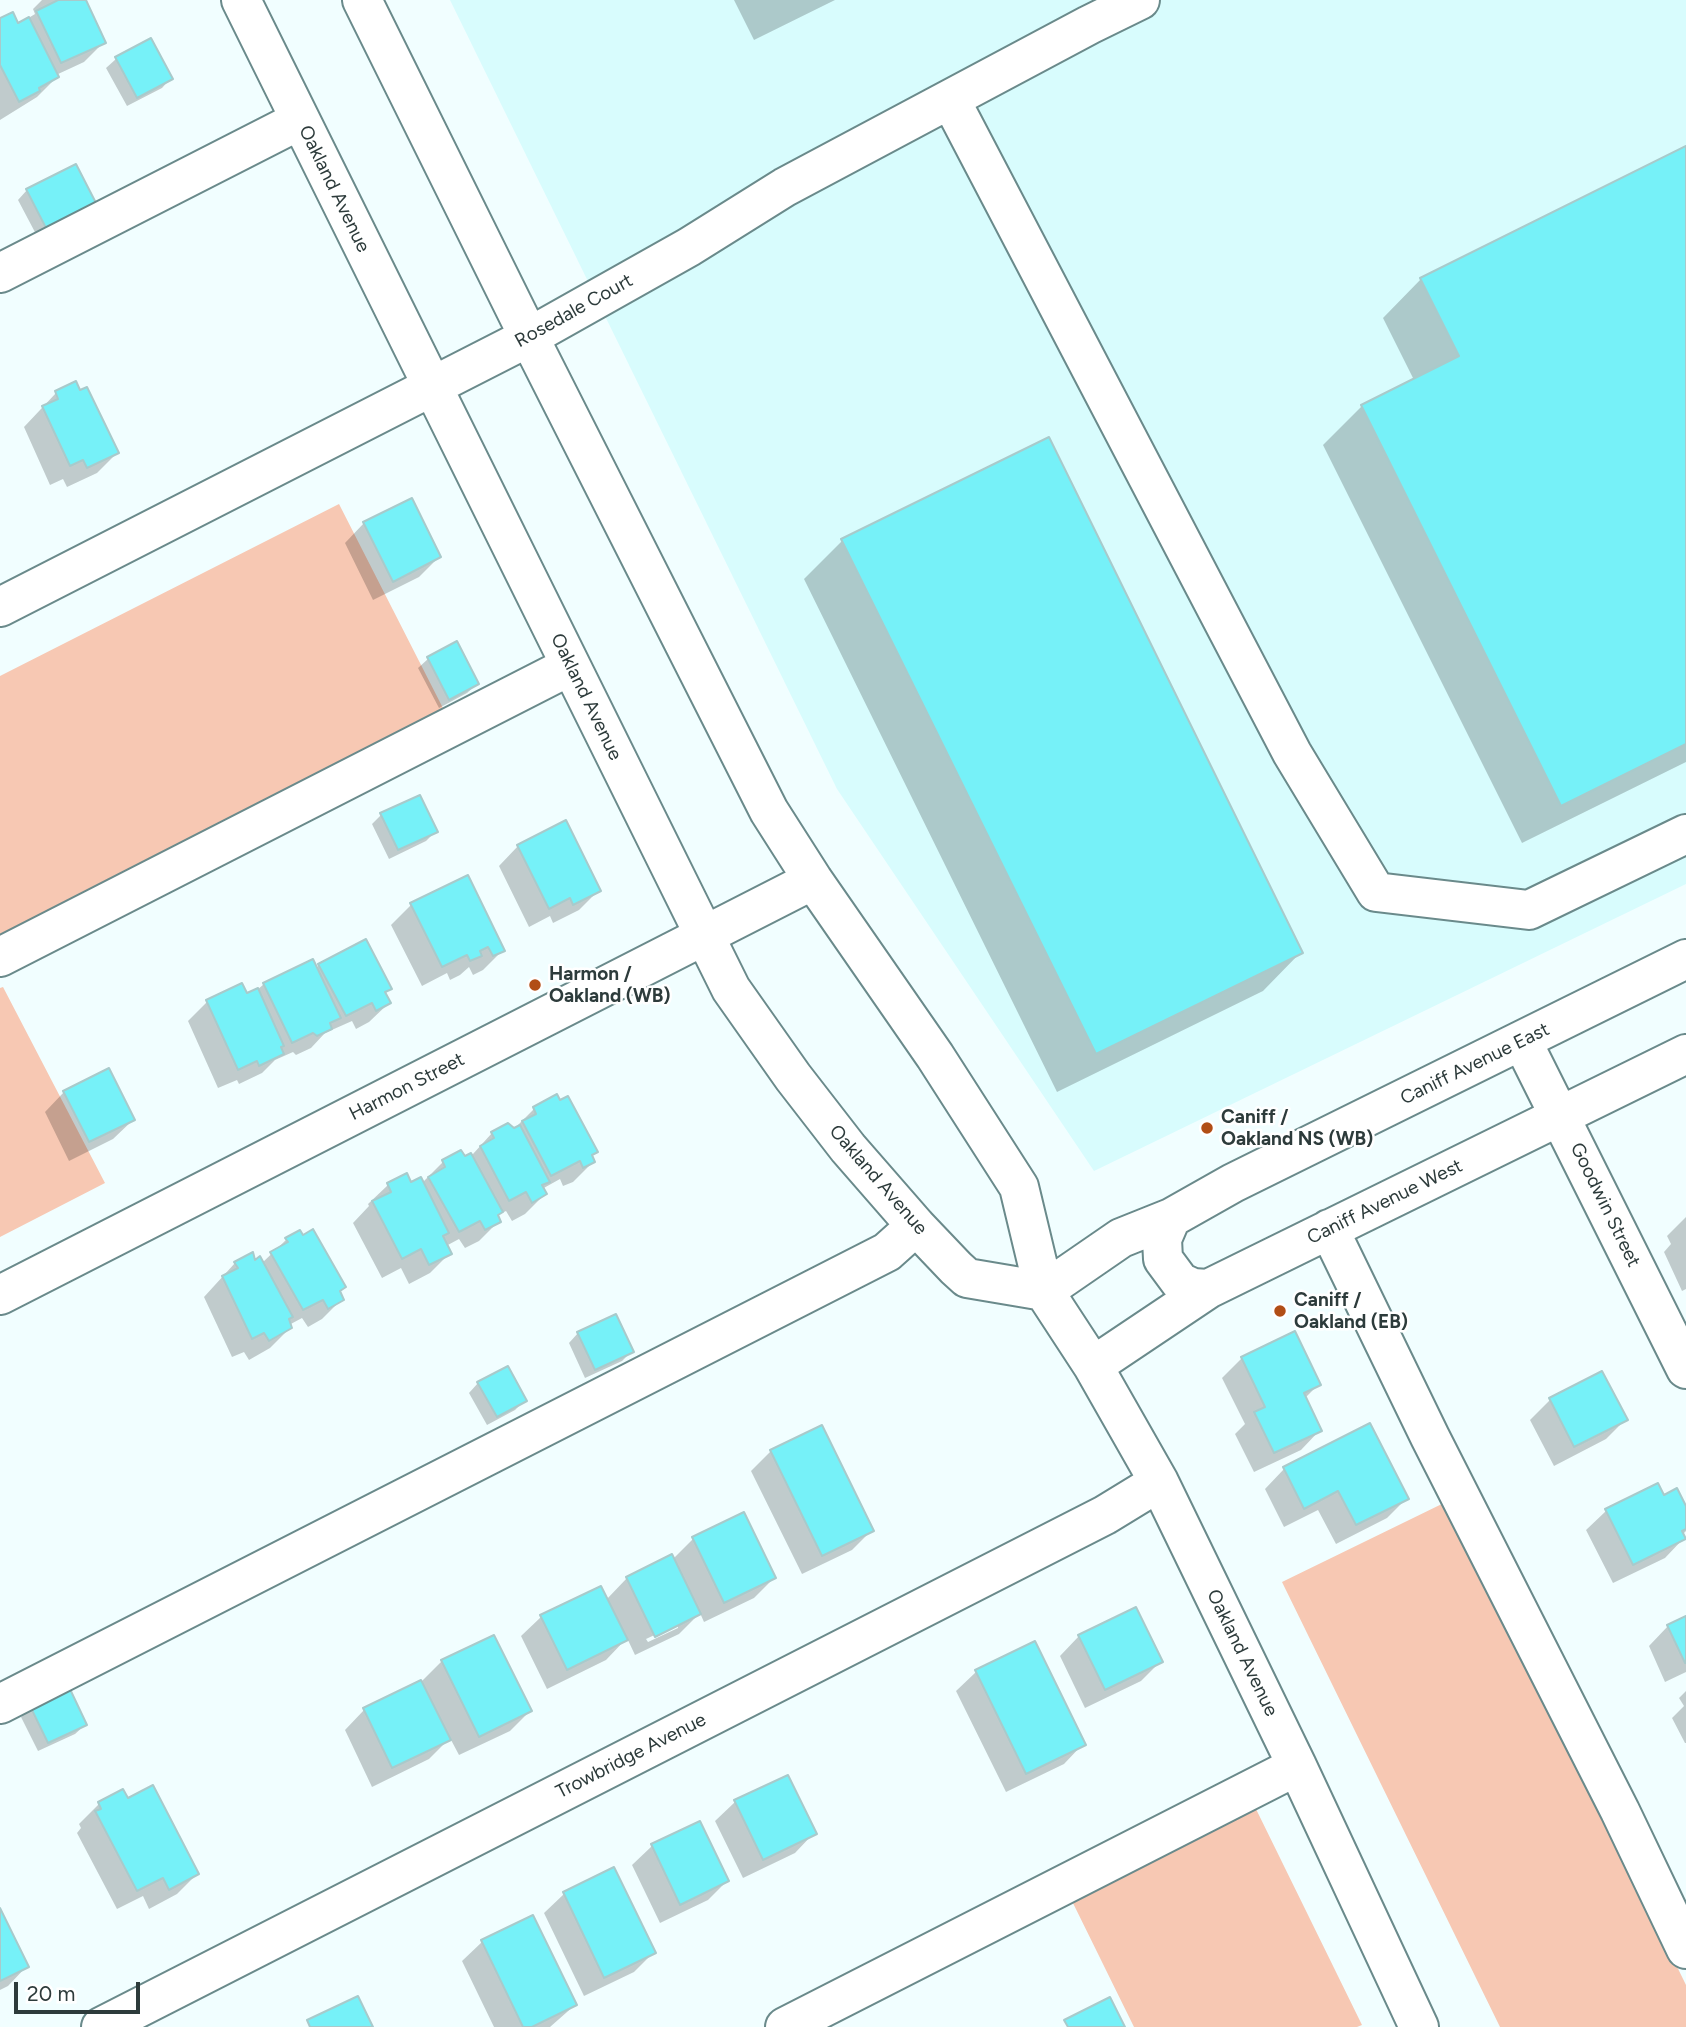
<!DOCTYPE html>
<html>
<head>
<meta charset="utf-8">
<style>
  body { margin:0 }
  #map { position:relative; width:1686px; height:2027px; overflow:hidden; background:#f1feff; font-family:Figtree,sans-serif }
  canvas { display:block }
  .scale { position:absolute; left:14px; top:1982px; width:126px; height:32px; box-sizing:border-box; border:4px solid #2d3b3b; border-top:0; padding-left:9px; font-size:21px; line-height:24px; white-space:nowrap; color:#2d3b3b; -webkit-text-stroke:5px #fff; paint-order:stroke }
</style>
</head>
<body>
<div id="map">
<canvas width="1686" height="2027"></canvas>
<div class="scale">20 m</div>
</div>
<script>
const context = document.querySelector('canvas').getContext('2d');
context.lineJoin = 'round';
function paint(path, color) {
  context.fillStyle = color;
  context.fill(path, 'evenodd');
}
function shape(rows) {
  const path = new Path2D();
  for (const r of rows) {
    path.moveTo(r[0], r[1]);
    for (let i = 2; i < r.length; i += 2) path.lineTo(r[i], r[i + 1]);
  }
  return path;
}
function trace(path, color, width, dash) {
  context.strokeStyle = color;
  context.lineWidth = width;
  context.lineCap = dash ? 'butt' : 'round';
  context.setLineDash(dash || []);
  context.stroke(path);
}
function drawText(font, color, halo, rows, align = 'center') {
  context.font = font + ' Figtree,sans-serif';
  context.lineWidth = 5;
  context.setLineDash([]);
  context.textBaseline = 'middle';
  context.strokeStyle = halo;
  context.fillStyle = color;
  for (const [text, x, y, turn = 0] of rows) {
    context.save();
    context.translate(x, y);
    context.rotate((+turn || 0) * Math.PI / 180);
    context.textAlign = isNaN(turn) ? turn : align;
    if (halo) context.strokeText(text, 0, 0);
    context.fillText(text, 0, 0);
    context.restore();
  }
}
const built = shape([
  [450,0,1686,0,1686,884,1094,1171,837,789]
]);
const green = shape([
  [339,504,446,714,0,941,0,676],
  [3,987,105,1183,0,1237,0,988],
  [1448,1501,1686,1985,1686,2027,1500,2027,1282,1582],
  [1255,1807,1362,2025,1357,2027,1134,2027,1070,1897]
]);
const shadow = shape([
  [42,0,84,0,104,42,84,62,56,75,57,77,37,97,0,120,0,20,17,25,35,14,33,9],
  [734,0,835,0,754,40],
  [150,40,171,78,162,88,127,106,106,68,116,59],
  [1686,148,1686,762,1522,843,1323,445,1362,406,1414,380,1383,318,1421,279],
  [27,190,94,203,37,236,18,200],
  [75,383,117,453,97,473,67,487,63,479,50,485,24,427,56,393],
  [364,523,439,557,419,577,373,600,345,543],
  [842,541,1301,952,1263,991,1057,1092,804,579],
  [456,644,477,684,467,693,439,708,418,668,428,659],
  [381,815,436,831,426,841,389,859,372,824],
  [518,846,599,890,579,910,553,923,550,916,529,927,499,866],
  [467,877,503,950,483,970,473,975,469,967,460,975,450,980,447,973,422,986,391,925,411,905],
  [319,965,390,989,384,995,389,1003,369,1022,356,1029,352,1021,325,1033,311,1048,296,1055,293,1052,275,1060,262,1073,239,1084,237,1080,218,1088,188,1021,207,1002,246,995,257,990,264,984,316,969],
  [64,1092,133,1120,113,1139,69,1161,45,1112],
  [557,1097,596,1152,590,1157,593,1162,573,1182,563,1186,560,1179,542,1189,545,1194,525,1214,512,1221,506,1211,496,1216,499,1221,479,1241,465,1248,459,1239,446,1246,450,1253,430,1273,409,1284,401,1268,382,1278,353,1223,369,1206,368,1204,388,1185,406,1175,411,1184,422,1183,443,1162,464,1159,473,1154,492,1133,513,1130,534,1109],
  [1686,1217,1686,1289,1682,1291,1664,1252,1671,1244,1667,1236],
  [286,1240,338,1293,342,1299,322,1319,308,1327,302,1318,289,1325,290,1328,270,1348,249,1360,244,1352,232,1357,204,1297,235,1263,252,1255,255,1263,262,1263],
  [578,1333,632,1351,622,1361,585,1378,569,1343],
  [1242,1358,1319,1384,1305,1398,1320,1430,1301,1450,1254,1472,1235,1434,1245,1424,1222,1378],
  [478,1383,525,1400,515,1410,487,1425,469,1393],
  [1550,1400,1625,1420,1606,1439,1554,1466,1530,1420],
  [771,1451,872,1530,852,1550,802,1574,751,1471],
  [1284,1469,1407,1498,1387,1518,1336,1544,1318,1510,1284,1527,1265,1489],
  [1663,1498,1686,1510,1686,1531,1682,1535,1684,1538,1665,1558,1613,1583,1586,1530,1606,1511],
  [693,1539,774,1578,754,1598,704,1622,700,1613,679,1634,635,1655,627,1638,606,1660,547,1689,521,1636,541,1617,606,1600,627,1578,672,1560],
  [678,1624,678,1628,648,1642,646,1639],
  [1686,1618,1686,1672,1665,1682,1649,1646,1668,1626],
  [1079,1636,1161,1661,1141,1681,1085,1708,1060,1656],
  [1034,1643,1083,1744,1064,1764,1006,1792,956,1691,976,1672],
  [442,1661,530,1711,510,1731,459,1755,450,1738,429,1759,372,1787,345,1730,364,1710,422,1681],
  [1686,1691,1686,1743,1685,1743,1672,1718,1684,1706,1679,1698],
  [31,1707,85,1725,75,1734,38,1751,21,1717],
  [127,1801,197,1874,177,1894,149,1909,143,1896,117,1909,77,1833,81,1828,79,1824,99,1804],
  [735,1802,814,1833,795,1853,743,1878,715,1821],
  [652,1846,727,1881,708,1900,660,1923,632,1865],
  [613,1869,654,1952,634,1972,584,1996,544,1913,564,1894],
  [0,1912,27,1966,8,1986,0,1990],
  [532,1918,575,2005,550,2027,494,2027,462,1961,482,1942]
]);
const building = shape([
  [58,0,86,0,106,43,61,63,36,11,58,0],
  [13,12,18,23,29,17,59,77,39,88,40,91,19,102,0,65,0,18,13,12],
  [151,38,173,79,137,98,115,57,151,38],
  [1686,146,1686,744,1561,806,1361,405,1459,356,1420,278,1686,146],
  [76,164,96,203,46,228,26,189,76,164],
  [76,381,80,390,87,387,119,453,87,468,83,460,70,466,42,406,58,399,55,391,76,381],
  [1049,437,1303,953,1096,1054,841,539,1049,437],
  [412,498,441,557,393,582,363,522,412,498],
  [457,641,479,684,449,700,427,657,457,641],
  [420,795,438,832,398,850,380,813,420,795],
  [566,820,601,891,573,905,570,898,549,909,517,845,566,820],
  [468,875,505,951,493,956,488,947,480,951,482,956,470,961,467,955,442,967,410,903,468,875],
  [366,939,392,989,385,992,391,1003,376,1011,372,1003,346,1016,318,964,366,939],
  [313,959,341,1018,330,1023,332,1029,317,1036,313,1033,292,1043,263,983,313,959],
  [242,983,247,993,258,988,284,1046,281,1047,284,1054,259,1066,257,1061,238,1070,206,1000,242,983],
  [109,1068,135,1120,89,1142,63,1091,109,1068],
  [557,1094,560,1100,568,1096,598,1152,592,1155,595,1162,583,1168,580,1161,551,1176,522,1121,536,1114,533,1107,557,1094],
  [508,1123,514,1128,520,1125,550,1182,542,1185,547,1194,532,1203,526,1192,509,1201,480,1146,494,1138,491,1132,508,1123],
  [461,1150,465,1156,471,1153,503,1212,498,1215,501,1222,485,1230,480,1221,459,1232,428,1177,445,1167,442,1160,461,1150],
  [407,1173,411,1182,421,1177,449,1233,443,1236,452,1254,429,1265,421,1249,402,1259,372,1201,391,1192,387,1183,407,1173],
  [313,1229,346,1287,340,1291,344,1300,328,1309,323,1300,303,1310,270,1252,288,1242,285,1238,300,1230,303,1235,313,1229],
  [253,1252,255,1260,260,1256,293,1317,289,1319,292,1328,269,1341,264,1333,252,1339,222,1276,238,1268,234,1262,253,1252],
  [616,1314,634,1352,595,1370,577,1332,616,1314],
  [1295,1331,1321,1385,1304,1393,1322,1431,1274,1453,1254,1412,1265,1407,1241,1357,1295,1331],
  [508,1366,527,1401,497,1417,477,1382,508,1366],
  [1602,1371,1628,1420,1574,1447,1549,1398,1602,1371],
  [1370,1423,1409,1499,1356,1525,1338,1491,1304,1509,1283,1467,1370,1423],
  [822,1425,874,1531,822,1556,770,1450,822,1425],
  [1658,1483,1664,1495,1677,1488,1686,1506,1686,1529,1682,1531,1686,1539,1633,1565,1605,1509,1658,1483],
  [744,1512,776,1578,724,1603,692,1537,744,1512],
  [672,1554,701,1614,655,1637,626,1577,672,1554],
  [601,1586,628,1640,567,1670,540,1615,601,1586],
  [1136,1607,1163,1662,1105,1690,1078,1635,1136,1607],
  [1686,1616,1686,1663,1685,1663,1667,1625,1686,1616],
  [494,1635,532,1711,479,1737,441,1660,494,1635],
  [1035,1641,1086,1745,1026,1774,975,1670,1035,1641],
  [421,1680,451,1740,392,1768,363,1708,421,1680],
  [69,1687,87,1725,48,1743,30,1706,69,1687],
  [788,1775,817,1834,763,1860,734,1800,788,1775],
  [153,1785,199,1874,169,1890,163,1878,137,1891,95,1811,101,1809,98,1802,123,1789,128,1798,153,1785],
  [700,1821,729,1881,680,1905,651,1844,700,1821],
  [614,1867,656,1953,604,1978,563,1892,614,1867],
  [0,1908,29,1967,0,1981,0,1908],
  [533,1915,577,2005,532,2027,523,2027,481,1940,533,1915],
  [358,1996,373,2027,310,2027,307,2020,358,1996],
  [1110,1997,1125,2027,1068,2027,1064,2020,1110,1997]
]);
const minor = shape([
  [241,0,731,989,793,1077,848,1148,916,1226,956,1268,967,1278,1044,1291],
  [362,0,529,337,769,811,813,880,935,1056,1019,1187,1044,1291,1093,1366,1159,1482,1297,1766,1419,2027],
  [950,99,1292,753,1376,892,1529,910,1686,834],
  [0,273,300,120],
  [0,607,529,337,689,247,785,187,1089,25,1140,0],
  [0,957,570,666],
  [1522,1041,1686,1369],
  [1171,1218,1162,1239,1163,1259,1180,1282,1193,1288,1208,1289],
  [1329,1229,1430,1437,1620,1811,1686,1949],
  [1044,1291,1121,1238,1171,1218,1233,1183,1686,959],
  [0,1295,813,880],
  [1093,1366,1208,1289,1686,1054],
  [0,1704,887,1252,916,1226],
  [101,2027,1105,1515,1159,1482],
  [785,2027,1297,1766]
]);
const markers = [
  [535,985,7,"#b14e16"],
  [1207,1128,7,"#b14e16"],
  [1280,1311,7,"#b14e16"]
];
const streetNames = [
  ["Oakland Avenue",334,189,64],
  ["Rosedale Court",574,311,-29],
  ["Oakland Avenue",586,697,64],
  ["Caniff Avenue East",1475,1064,-26],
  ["Harmon Street",407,1087,-27],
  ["Oakland Avenue",878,1180,49],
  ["Caniff Avenue West",1385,1202,-26],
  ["Goodwin Street",1605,1205,64],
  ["Oakland Avenue",1242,1653,64],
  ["Trowbridge Avenue",631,1756,-27]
];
const poiNames = [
  ["Harmon /",549,974],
  ["Oakland (WB)",549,996],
  ["Caniff /",1221,1117],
  ["Oakland NS (WB)",1221,1139],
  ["Caniff /",1294,1300],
  ["Oakland (EB)",1294,1322]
];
paint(built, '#d8fcfd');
paint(green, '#f7c8b3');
paint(shadow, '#0003');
paint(building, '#76f1f8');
trace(building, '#a8cacb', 2);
trace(minor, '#6a8a8b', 42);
trace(minor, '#fff', 38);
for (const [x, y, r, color] of markers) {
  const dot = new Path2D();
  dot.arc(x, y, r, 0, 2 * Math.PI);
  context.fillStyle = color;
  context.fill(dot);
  trace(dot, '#fff', 2.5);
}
drawText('19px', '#2d3b3b', '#fff', streetNames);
drawText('bold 19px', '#2d3b3b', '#fff', poiNames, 'left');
</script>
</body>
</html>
